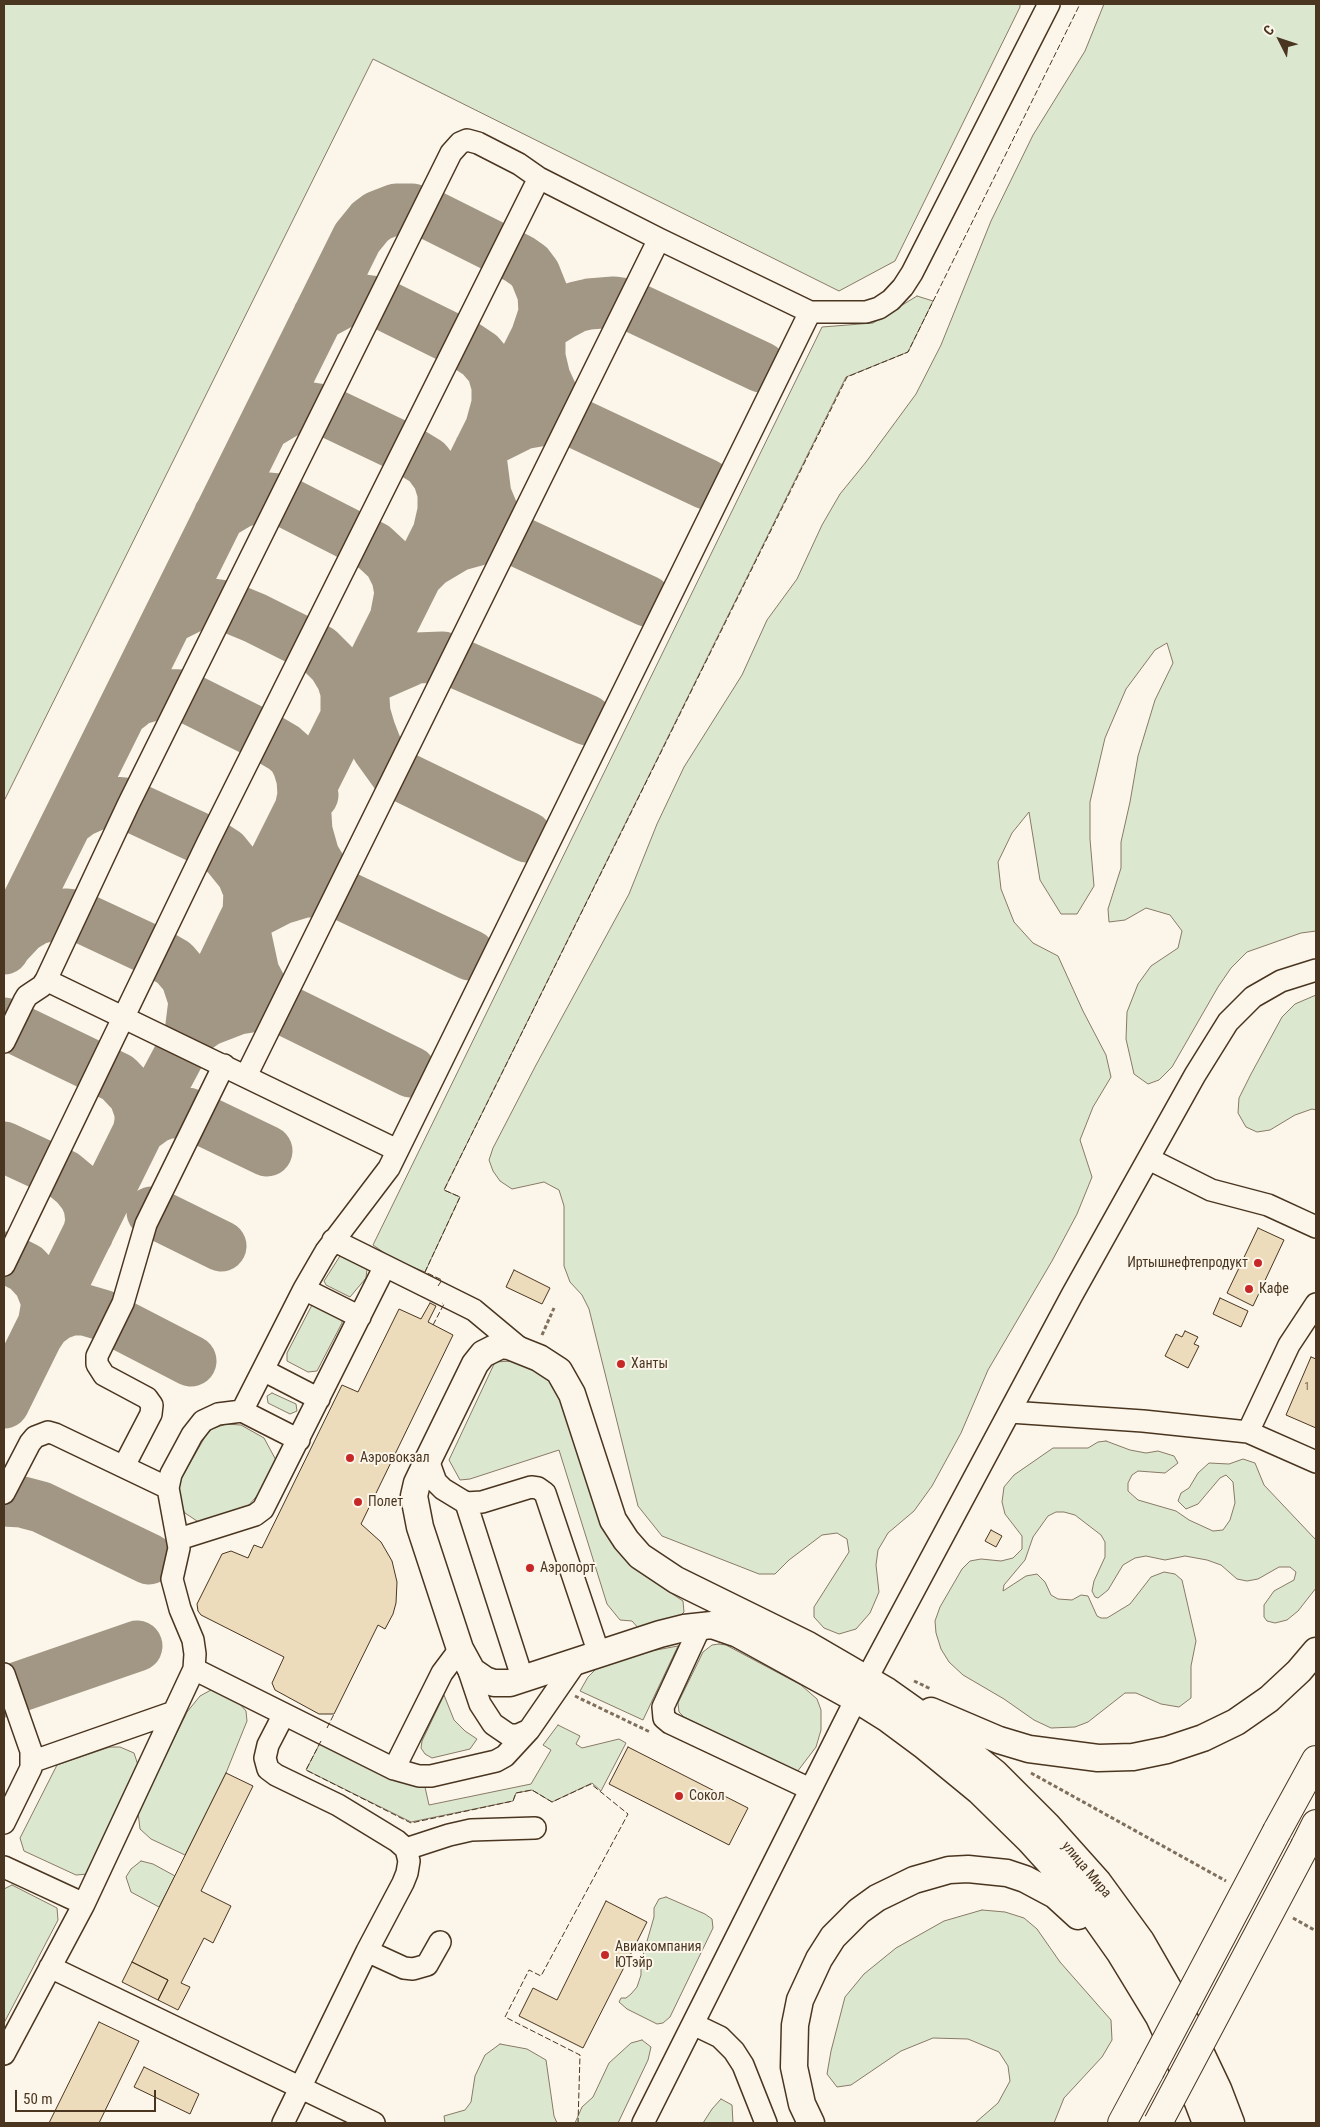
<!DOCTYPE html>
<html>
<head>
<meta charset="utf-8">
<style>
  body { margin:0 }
  #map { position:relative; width:1320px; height:2127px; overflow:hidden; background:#fbf6e9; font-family:"Roboto Condensed",sans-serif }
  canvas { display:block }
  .frame { position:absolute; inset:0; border:5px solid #4a3520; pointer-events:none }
  .north { position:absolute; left:1255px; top:15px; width:50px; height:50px; -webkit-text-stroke:4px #fbf6e9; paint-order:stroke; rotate:311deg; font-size:14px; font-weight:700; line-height:20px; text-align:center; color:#4a3520 }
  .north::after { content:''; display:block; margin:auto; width:18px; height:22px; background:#4a3520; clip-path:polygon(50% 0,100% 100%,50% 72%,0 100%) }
  .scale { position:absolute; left:15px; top:2090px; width:141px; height:22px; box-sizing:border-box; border:2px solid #4a3520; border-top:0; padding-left:6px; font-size:15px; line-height:18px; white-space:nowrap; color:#4a3520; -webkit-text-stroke:4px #fbf6e9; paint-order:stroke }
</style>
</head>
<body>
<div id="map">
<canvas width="1320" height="2127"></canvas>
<div class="frame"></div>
<div class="north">С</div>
<div class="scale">50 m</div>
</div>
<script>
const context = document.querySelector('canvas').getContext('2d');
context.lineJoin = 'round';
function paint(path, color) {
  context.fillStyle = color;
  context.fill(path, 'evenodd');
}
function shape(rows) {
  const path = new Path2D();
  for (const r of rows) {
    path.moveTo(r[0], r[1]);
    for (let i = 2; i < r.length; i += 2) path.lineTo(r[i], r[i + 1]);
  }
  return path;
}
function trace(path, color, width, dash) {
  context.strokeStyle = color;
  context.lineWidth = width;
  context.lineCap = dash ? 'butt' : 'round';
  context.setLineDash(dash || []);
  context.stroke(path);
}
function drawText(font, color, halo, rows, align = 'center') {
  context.font = font + ' "Roboto Condensed",sans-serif';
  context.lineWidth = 4;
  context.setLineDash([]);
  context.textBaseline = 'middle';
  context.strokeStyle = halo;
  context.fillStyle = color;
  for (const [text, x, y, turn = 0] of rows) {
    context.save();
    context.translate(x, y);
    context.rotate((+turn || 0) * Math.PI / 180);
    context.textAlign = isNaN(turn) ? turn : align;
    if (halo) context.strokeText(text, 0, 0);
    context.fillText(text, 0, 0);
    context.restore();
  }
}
const green = shape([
  [4,4,1020,4,1020,7,895,261,839,291,373,59,4,801,4,4],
  [1104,4,1316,4,1316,931,1301,933,1247,952,1231,968,1218,987,1172,1067,1159,1080,1148,1084,1134,1074,1126,1039,1127,1012,1138,984,1151,966,1178,948,1182,931,1170,915,1146,908,1125,920,1109,922,1108,909,1121,868,1121,842,1130,802,1138,756,1155,700,1173,663,1167,643,1155,650,1126,689,1105,738,1090,802,1090,839,1094,886,1077,914,1061,914,1040,880,1029,812,1012,833,998,862,1001,889,1014,922,1033,943,1058,956,1083,1011,1106,1055,1111,1077,1093,1107,1080,1140,1092,1177,1077,1214,1052,1261,988,1370,961,1433,932,1486,914,1511,888,1533,878,1550,876,1565,879,1592,870,1613,856,1629,839,1634,824,1628,814,1617,814,1607,849,1552,847,1539,837,1533,822,1535,789,1560,775,1574,759,1574,662,1536,638,1506,589,1309,582,1295,570,1282,564,1266,564,1206,559,1190,544,1182,512,1189,500,1181,493,1171,489,1160,493,1148,536,1065,629,894,657,824,684,767,742,675,767,620,797,579,822,525,840,494,866,462,916,394,941,345,991,221,1033,135,1085,51,1104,4],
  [917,296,933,301,908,352,846,377,444,1190,460,1197,425,1272,393,1259,373,1245,822,327,873,323,917,296],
  [1316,995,1316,1110,1312,1109,1295,1115,1270,1130,1257,1132,1246,1127,1238,1113,1239,1098,1251,1074,1282,1017,1295,1004,1316,995],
  [340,1256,347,1256,367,1269,366,1278,350,1297,326,1285,324,1281,340,1256],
  [312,1305,342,1317,342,1323,317,1371,308,1372,287,1361,287,1353,312,1305],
  [512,1361,542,1373,560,1387,623,1555,644,1575,683,1601,684,1612,678,1618,640,1630,632,1621,620,1620,607,1604,559,1450,470,1479,460,1480,449,1460,495,1362,512,1361],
  [272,1393,296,1404,297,1411,290,1414,268,1403,267,1396,272,1393],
  [226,1424,241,1425,264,1438,277,1462,262,1490,248,1506,200,1523,185,1513,181,1507,178,1488,181,1479,206,1435,212,1429,226,1424],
  [1106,1441,1130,1450,1146,1453,1158,1451,1174,1456,1178,1463,1165,1473,1138,1471,1132,1475,1128,1483,1128,1491,1138,1500,1176,1511,1189,1520,1213,1531,1223,1530,1230,1520,1235,1503,1233,1482,1226,1475,1220,1478,1198,1504,1186,1509,1178,1501,1181,1493,1189,1488,1198,1473,1209,1463,1229,1464,1243,1459,1255,1463,1264,1485,1316,1540,1316,1588,1298,1611,1287,1620,1275,1623,1267,1621,1264,1617,1264,1605,1274,1591,1294,1580,1296,1572,1290,1567,1279,1567,1258,1579,1247,1581,1237,1579,1221,1565,1207,1560,1185,1556,1165,1560,1146,1556,1135,1558,1123,1565,1108,1590,1098,1598,1095,1597,1092,1591,1094,1581,1105,1557,1105,1542,1101,1535,1075,1515,1064,1512,1056,1512,1048,1516,1033,1537,1025,1560,1004,1585,1003,1591,1026,1576,1037,1574,1045,1582,1051,1595,1058,1599,1072,1600,1081,1595,1088,1596,1097,1616,1101,1618,1107,1618,1130,1604,1151,1577,1164,1572,1175,1574,1182,1580,1196,1641,1191,1666,1191,1698,1179,1707,1161,1704,1136,1693,1125,1693,1088,1722,1075,1727,1051,1728,1034,1720,1004,1699,963,1675,949,1662,941,1649,936,1633,935,1621,940,1607,962,1569,970,1561,981,1559,1001,1561,1013,1558,1022,1549,1022,1536,1005,1514,1002,1502,1004,1487,1014,1475,1053,1448,1088,1448,1098,1442,1106,1441],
  [719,1644,726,1645,801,1685,817,1699,821,1710,821,1730,816,1747,797,1772,684,1717,679,1712,678,1703,703,1652,712,1645,719,1644],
  [678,1646,643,1720,580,1691,588,1677,599,1666,629,1655,678,1646],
  [211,1690,226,1694,240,1704,246,1711,247,1721,226,1773,185,1855,151,1839,140,1829,138,1812,187,1712,200,1696,211,1690],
  [444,1695,454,1720,465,1731,477,1739,470,1749,432,1758,425,1754,421,1748,422,1741,444,1695],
  [558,1725,580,1736,576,1744,582,1748,619,1739,626,1743,601,1791,592,1783,552,1802,532,1790,516,1793,513,1801,411,1822,306,1770,320,1743,381,1772,425,1787,429,1805,531,1784,551,1750,543,1745,558,1725],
  [110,1747,120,1747,134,1753,138,1765,88,1874,76,1875,24,1851,20,1838,57,1765,110,1747],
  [141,1861,153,1864,175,1876,159,1907,131,1892,126,1877,131,1869,141,1861],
  [12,1885,57,1908,58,1920,4,2023,4,1889,12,1885],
  [666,1897,705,1914,712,1919,713,1928,670,2017,663,2023,657,2024,627,2009,619,2002,621,1998,626,1998,631,1994,637,1987,641,1975,641,1962,654,1917,654,1908,659,1899,666,1897],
  [982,1910,1005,1912,1024,1918,1037,1929,1060,1962,1111,2020,1112,2040,1102,2057,1064,2098,1054,2123,975,2123,998,2103,1010,2081,1008,2066,999,2052,968,2039,933,2038,901,2051,851,2085,837,2087,827,2074,831,2051,845,1997,864,1974,896,1948,944,1921,982,1910],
  [642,2040,651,2047,648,2060,618,2123,575,2123,582,2107,593,2097,609,2063,631,2043,642,2040],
  [500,2044,527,2049,546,2060,554,2116,557,2123,445,2123,444,2116,465,2110,471,2102,475,2076,485,2055,500,2044],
  [721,2099,732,2105,733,2123,703,2123,712,2109,721,2099]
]);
const taxiway = shape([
  [318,316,342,303,357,299,378,302,465,345,480,355,492,369,497,386,497,404,491,426],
  [570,420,706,484],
  [267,424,287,412,305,407,324,410,404,448,427,462,438,477,443,493,443,511,438,533],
  [219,515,241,502,260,497,280,499,374,547,389,561,397,577,400,593,395,619],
  [511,538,647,601],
  [417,575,430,562,457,546,490,537,511,538,493,512,486,495,480,449,491,440,523,424,557,418,570,420,555,400,545,378,540,357,540,328,561,315,576,307,589,304,614,302,627,304,761,367],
  [170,618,196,605,212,604,226,606,255,618,319,650,333,664,342,679,346,692,346,717],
  [127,708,137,700,158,694,182,695,262,735,284,748,293,756,298,766,302,779,303,795,300,809],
  [72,818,80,812,98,804,112,802,124,803,208,842,225,853,242,874,249,891,248,913],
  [527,837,395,773,377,748,370,730,365,713,363,684,377,675,416,658,443,657,587,720],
  [336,892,470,955],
  [7,944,22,928,37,919,52,915,67,914,76,915,155,952,174,963,186,977,194,1001,190,1033],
  [4,949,357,238,370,222,378,216,396,209,412,209,429,214,519,259,529,266,535,274,543,294,544,313,536,337,242,925,184,1046,138,1132],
  [279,1007,411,1072],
  [4,1023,118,1078,134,1095,140,1112,140,1122,138,1132,4,1403],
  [190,1033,207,1021,238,1009,257,1006,279,1007,264,992,254,973,246,936,246,917,281,899,304,892,336,892,314,856,307,831,305,799,313,795],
  [144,1126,155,1118,167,1113,188,1113,267,1151],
  [4,1147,64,1175,76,1185,84,1195,89,1206,91,1221,88,1234],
  [152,1212,221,1246],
  [4,1257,26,1268,39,1282,47,1302,43,1325],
  [37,1336,45,1324,57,1315,71,1310,85,1310,102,1315,191,1361],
  [4,1501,22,1502,41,1507,149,1559],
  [4,1692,137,1646]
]);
const building = shape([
  [1258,1228,1284,1240,1253,1306,1227,1293,1258,1228],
  [514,1270,550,1288,542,1304,506,1287,514,1270],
  [1220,1298,1248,1311,1241,1327,1213,1314,1220,1298],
  [430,1303,436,1306,428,1322,453,1335,361,1524,381,1542,392,1561,397,1582,396,1603,393,1614,385,1629,378,1625,334,1714,319,1714,275,1690,272,1683,284,1657,201,1615,198,1611,197,1604,222,1554,231,1551,248,1558,254,1545,262,1548,342,1385,358,1392,399,1309,421,1319,430,1303],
  [1185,1331,1198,1337,1194,1344,1199,1346,1188,1368,1165,1356,1176,1334,1182,1337,1185,1331],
  [1311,1357,1316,1359,1316,1428,1286,1415,1311,1357],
  [991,1530,1002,1536,996,1547,985,1541,991,1530],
  [628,1747,748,1808,729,1845,609,1784,628,1747],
  [226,1773,253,1786,201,1891,231,1906,213,1943,204,1938,181,1983,190,1987,178,2010,158,2000,168,1980,132,1962,226,1773],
  [606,1901,647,1922,583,2048,519,2016,533,1988,557,2000,606,1901],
  [132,1962,168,1980,158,2000,122,1982,132,1962],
  [99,2022,139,2041,99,2123,49,2123,99,2022],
  [144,2067,199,2094,190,2114,134,2087,144,2067]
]);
const path = shape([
  [542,1335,554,1308],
  [914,1681,931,1689],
  [575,1696,650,1732],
  [1031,1773,1226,1881],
  [1293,1918,1316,1931]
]);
const minor = shape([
  [810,312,866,312,879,308,891,300,903,287,912,273,1049,4],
  [46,980,397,1150],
  [4,1042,24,1001,27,996,42,986,46,980,128,805,451,153,460,143,467,140,478,143,519,164,539,178,208,842,4,1265],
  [246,1076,659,239],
  [1149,1159,1211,1190,1268,1205,1316,1227],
  [333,1240,474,1310,522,1350],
  [304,1289,360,1317],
  [263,1370,319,1399],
  [242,1411,299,1440],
  [1010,1412,1143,1421,1248,1432,1316,1462],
  [1248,1432,1289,1345,1316,1304],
  [428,1460,436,1482,443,1489,466,1503,523,1680],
  [124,1466,151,1414,152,1405,147,1398,104,1375,97,1364,97,1356,123,1303,146,1224,224,1065],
  [4,1493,30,1443,35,1437,48,1432,55,1434,168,1488],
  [466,1503,482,1502,531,1487,538,1488,545,1493,599,1654],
  [179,1539,255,1515,263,1509,385,1266],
  [701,1625,663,1707,664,1718,670,1723,810,1789],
  [466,1662,480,1704,493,1724,509,1735,518,1735,529,1730],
  [194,1669,394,1769,419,1776,431,1776,496,1761,505,1756,529,1730,576,1662],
  [4,1674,31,1751,31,1768,4,1823],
  [867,1678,1072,1295,1195,1075,1228,1022,1253,997,1281,981,1316,970],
  [31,1762,174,1712],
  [394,1769,442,1673,460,1649],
  [406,1849,449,1835,471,1830,535,1828],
  [4,1867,84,1904],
  [367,1951,404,1968,413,1969,427,1965,440,1942],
  [50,1967,374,2123],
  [693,2024,720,2037,734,2051,743,2065,766,2123],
  [4,2054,84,1904,194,1669,195,1654,193,1640,180,1609,172,1579,179,1548,168,1488,171,1474,192,1435,203,1421,218,1414,242,1411,304,1289,326,1251,389,1168,810,312,659,239,539,178],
  [283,2123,367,1951,403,1883,407,1873,409,1861,406,1849,397,1841,338,1805,276,1775,268,1769,265,1758,268,1745,284,1714],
  [643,2123,856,1699]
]);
const major = shape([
  [931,1711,999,1740,1029,1749,1098,1758,1133,1757,1167,1750,1203,1738,1236,1722,1269,1699,1299,1671,1316,1651],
  [811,2123,802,2104,794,2067,795,2025,800,2000,819,1959,833,1937,859,1911,877,1898,914,1880,949,1870,968,1869,1007,1873,1025,1879,1055,1895,1078,1916],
  [1206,2123,1196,2097,1159,2017,1120,1953,1079,1895,1030,1841,979,1791,923,1745,888,1719,856,1699,738,1634,712,1625,684,1628,660,1634,510,1683,494,1683,485,1680,472,1671,460,1649,420,1527,414,1496,417,1483,428,1460,475,1364,483,1354,501,1345,509,1346,539,1358,559,1371,572,1394,613,1520,626,1540,640,1556,676,1580,808,1645,887,1691,935,1725,995,1773,1047,1825,1098,1882,1141,1941,1179,2007,1218,2089,1231,2123]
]);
const highway = shape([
  [1277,1831,1316,1760],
  [1305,1846,1316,1824],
  [1122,2123,1150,2071]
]);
const highwayBridge = shape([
  [1150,2071,1277,1831],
  [1158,2123,1305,1846]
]);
const fence = shape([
  [438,1286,442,1280,425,1272,460,1197,444,1190,847,377,908,352,1080,4],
  [433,1325,444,1304,442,1303],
  [327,1728,334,1714],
  [321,1741,306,1770,411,1823,513,1801,516,1793,532,1790,552,1802,591,1784,628,1814,541,1976,529,1970,505,2017,580,2055,578,2123]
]);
const markers = [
  [1258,1263,5,"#c62828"],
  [1249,1289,5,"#c62828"],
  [621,1364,5,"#c62828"],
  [350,1458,5,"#c62828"],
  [358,1502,5,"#c62828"],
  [530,1568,5,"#c62828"],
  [679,1796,5,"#c62828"],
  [605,1955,5,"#c62828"]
];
const numberNames = [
  ["1",1307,1387]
];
const poiNames = [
  ["Иртышнефтепродукт",1248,1263,"right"],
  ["Кафе",1259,1289],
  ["Ханты",631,1364],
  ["Аэровокзал",360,1458],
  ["Полет",368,1502],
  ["Аэропорт",540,1568],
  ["Сокол",689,1796],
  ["Авиакомпания",615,1947],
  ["ЮТэйр",615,1963]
];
const streetNames = [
  ["улица Мира",1086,1870,50]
];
paint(green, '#dce7d0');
trace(green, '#887966', 1);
trace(taxiway, '#a29684', 51);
paint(building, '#ecdcbc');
trace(building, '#4a3520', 1);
trace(minor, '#4a3520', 24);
trace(major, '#4a3520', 29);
trace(highway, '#4a3520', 30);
trace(path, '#7f6f5c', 3, [4, 2.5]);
trace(minor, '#fbf6e9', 21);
trace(major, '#fbf6e9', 26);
trace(highway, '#fbf6e9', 28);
trace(highwayBridge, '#4a3520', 30, []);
trace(highwayBridge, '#fbf6e9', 28);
trace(fence, '#4a3520', 1, [6, 2.5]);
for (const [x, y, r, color] of markers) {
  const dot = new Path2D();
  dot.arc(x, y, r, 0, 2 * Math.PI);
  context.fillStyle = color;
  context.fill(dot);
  trace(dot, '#fbf6e9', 2);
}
drawText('11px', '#725f47', null, numberNames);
drawText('14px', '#4a3520', '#fbf6e9', poiNames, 'left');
drawText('14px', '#4a3520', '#fbf6e9', streetNames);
</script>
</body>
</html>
